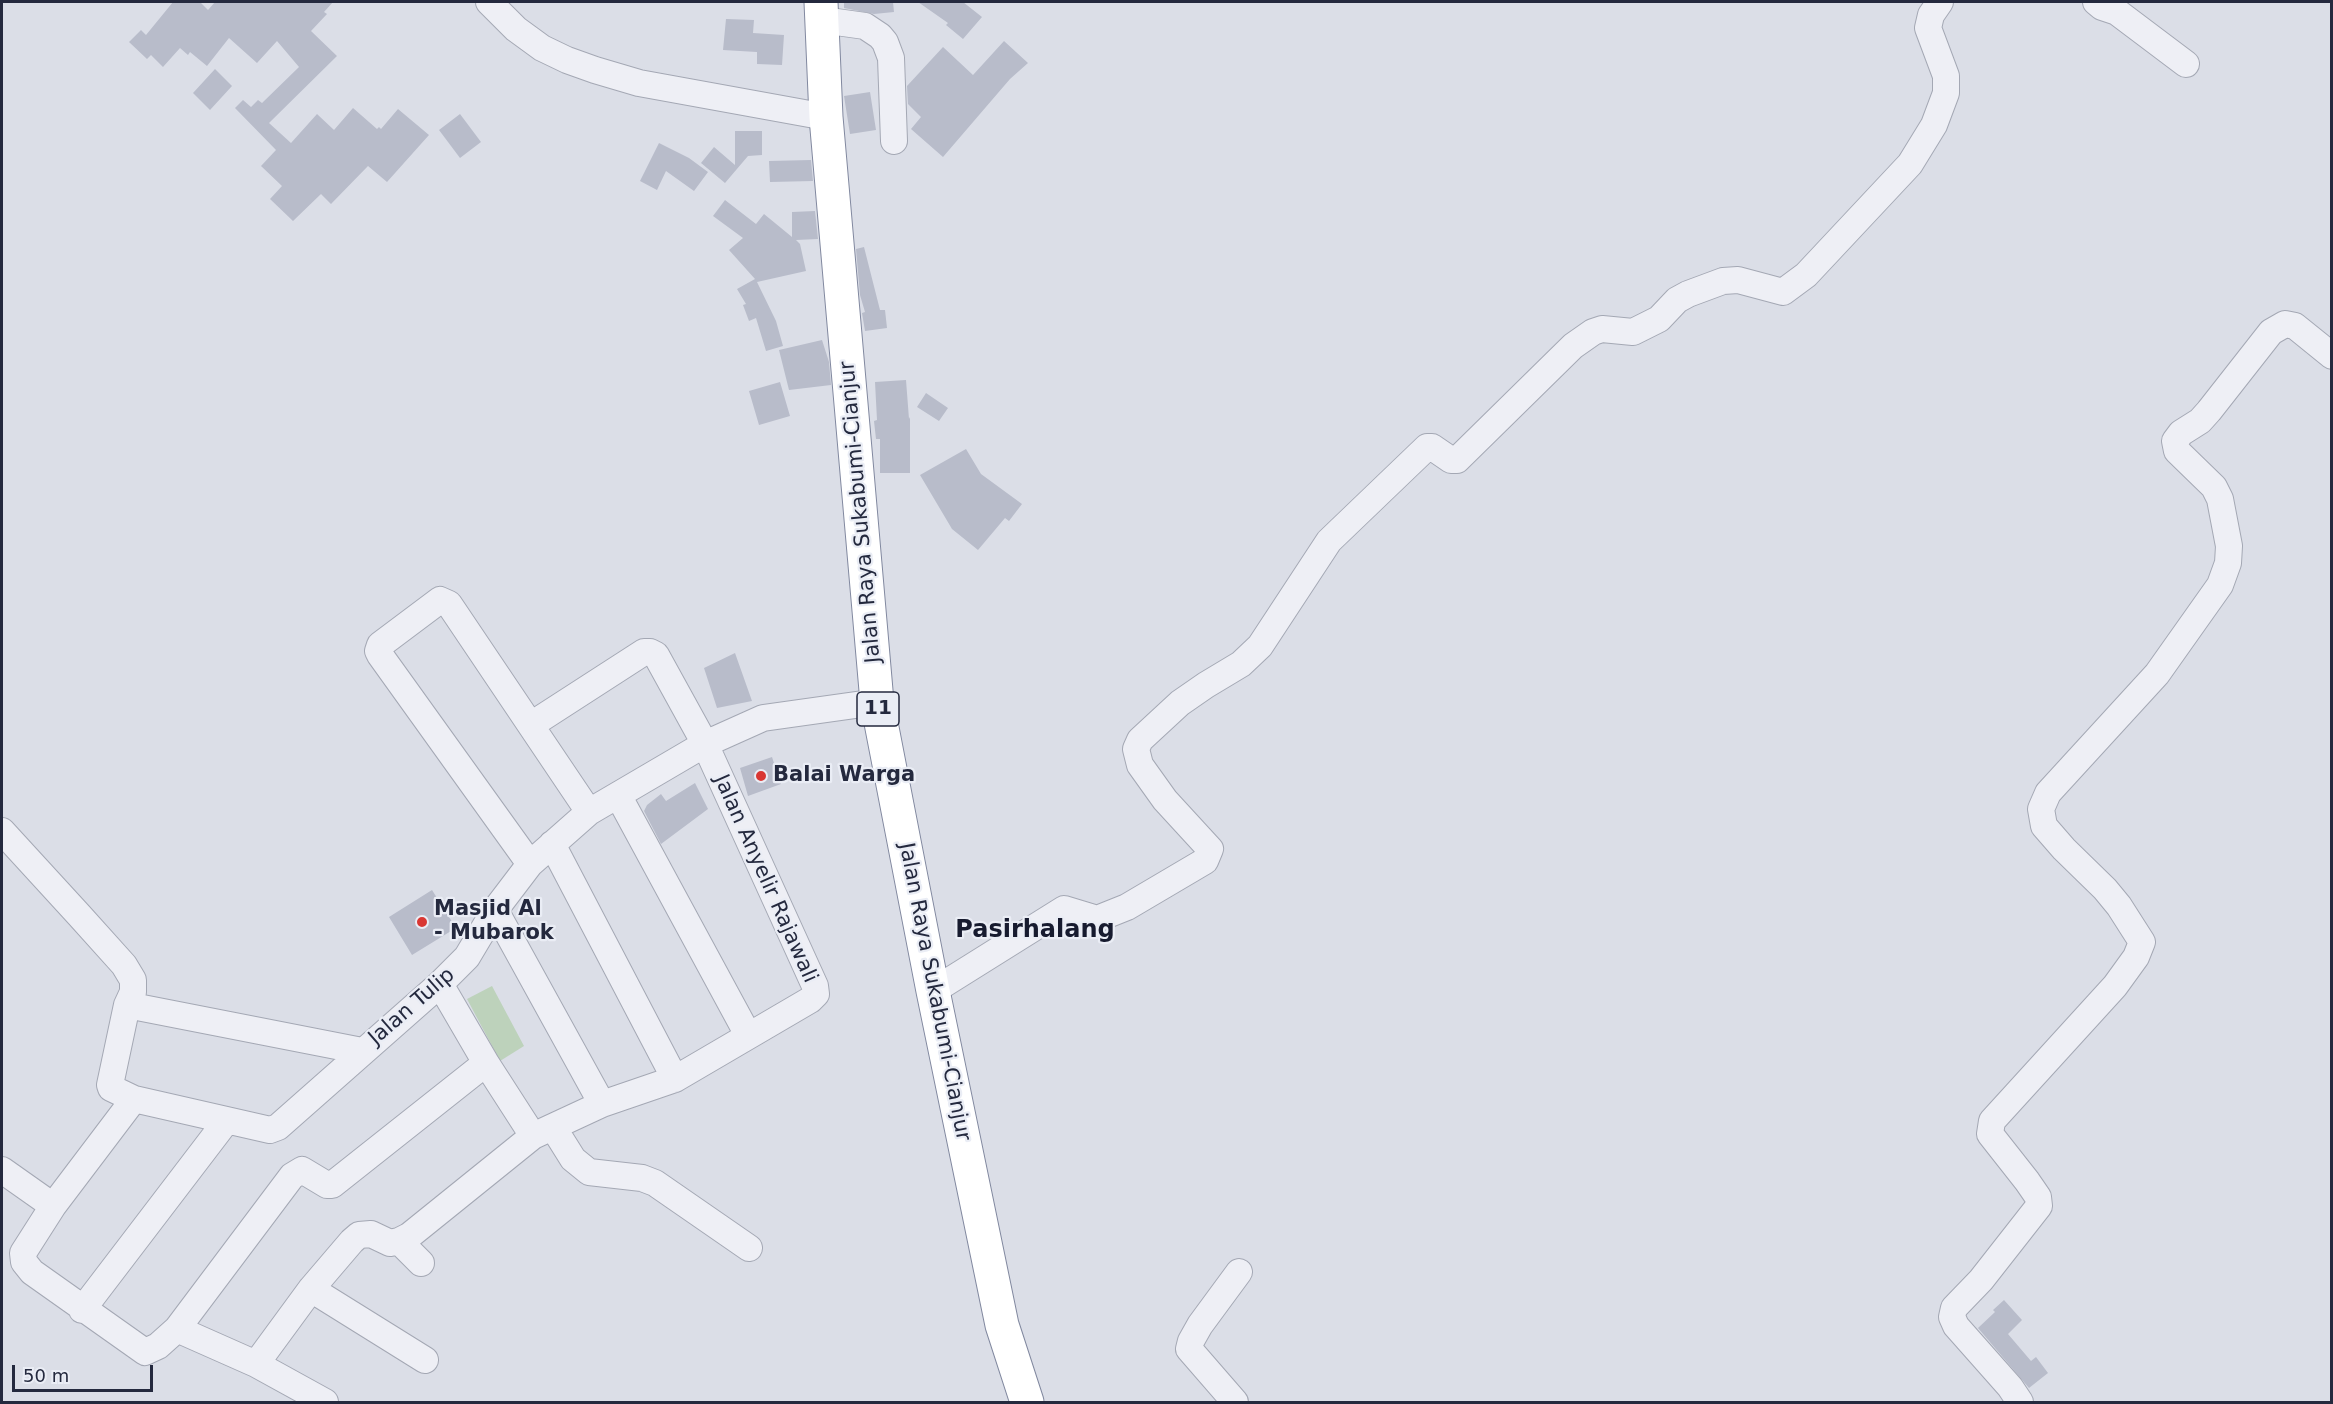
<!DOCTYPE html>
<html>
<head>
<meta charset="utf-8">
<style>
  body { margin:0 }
  #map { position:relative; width:2333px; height:1404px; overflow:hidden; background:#dbdee7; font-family:"DejaVu Sans",sans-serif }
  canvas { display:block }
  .frame { position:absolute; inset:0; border:3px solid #24293e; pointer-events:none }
  .scale { position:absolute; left:12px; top:1365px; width:141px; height:27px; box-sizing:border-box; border:3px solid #24293e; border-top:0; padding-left:8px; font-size:18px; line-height:21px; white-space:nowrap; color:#24293e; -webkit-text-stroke:4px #eaedf5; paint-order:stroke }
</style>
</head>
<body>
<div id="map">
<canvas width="2333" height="1404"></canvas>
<div class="frame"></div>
<div class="scale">50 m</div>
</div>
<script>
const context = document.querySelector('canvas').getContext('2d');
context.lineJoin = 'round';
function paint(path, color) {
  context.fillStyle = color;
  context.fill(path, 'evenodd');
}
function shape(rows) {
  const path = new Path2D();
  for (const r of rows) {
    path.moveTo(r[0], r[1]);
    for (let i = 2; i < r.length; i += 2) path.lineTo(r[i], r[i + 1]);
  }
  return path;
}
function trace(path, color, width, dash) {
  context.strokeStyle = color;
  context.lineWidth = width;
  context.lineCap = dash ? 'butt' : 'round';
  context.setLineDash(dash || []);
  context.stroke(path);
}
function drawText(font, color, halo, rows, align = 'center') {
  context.font = font + ' "DejaVu Sans",sans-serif';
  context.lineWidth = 4.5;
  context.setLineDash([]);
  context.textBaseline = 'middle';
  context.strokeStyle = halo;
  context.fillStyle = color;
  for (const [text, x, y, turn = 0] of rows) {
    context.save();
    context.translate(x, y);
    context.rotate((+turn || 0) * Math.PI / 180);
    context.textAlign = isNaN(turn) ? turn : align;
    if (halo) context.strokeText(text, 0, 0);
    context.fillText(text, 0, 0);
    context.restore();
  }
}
const green = shape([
  [492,986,524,1046,500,1061,467,999]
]);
const building = shape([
  [173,2,200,2,208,10,215,2,333,2,324,12,327,14,311,31,337,56,269,123,291,143,317,114,334,130,353,108,377,129,379,127,381,129,398,109,429,135,387,182,368,166,331,204,321,194,293,221,270,199,282,186,261,166,276,150,235,108,243,100,251,107,258,100,262,103,299,67,277,41,257,63,229,38,207,66,190,52,188,55,180,48,163,67,151,55,147,59,129,42,141,30,146,35],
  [844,2,893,2,894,12,874,14,844,8],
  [918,2,963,2,982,17,963,39,946,25,948,23],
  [726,19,754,20,753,33,784,35,782,65,757,64,757,52,723,50],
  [1004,41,1028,63,1010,79,943,157,911,129,921,117,908,104,907,86,943,47,973,75],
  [215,69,232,86,210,110,193,93],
  [870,92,876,130,850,134,844,96],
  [460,114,481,142,460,158,439,130],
  [735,131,762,131,762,155,748,156,725,183,701,163,714,147,735,165],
  [659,143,689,158,708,172,694,191,666,171,657,190,640,181],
  [811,160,813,181,770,182,769,161],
  [725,200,756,224,764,214,792,237,792,212,815,211,818,239,796,240,800,244,806,271,757,282,776,321,783,346,766,351,756,318,749,321,743,305,746,304,737,289,755,279,729,250,743,238,713,216],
  [864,247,880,310,885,310,887,328,865,331,862,313,865,312,860,295,856,249],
  [822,340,829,362,831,385,789,390,779,350],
  [906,380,909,419,910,417,910,473,880,473,880,439,876,439,874,421,877,420,875,382],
  [780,382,790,416,759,425,749,391],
  [926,393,948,408,939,421,917,407],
  [966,449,981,474,1022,504,1009,521,1005,518,978,550,952,529,920,475],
  [735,653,752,701,717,708,704,668],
  [772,757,781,784,748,796,740,768],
  [695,783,708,809,661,844,644,811,647,805,661,794,666,801],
  [432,890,456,928,412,955,389,917],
  [2004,1300,2022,1320,2008,1334,2031,1361,2036,1357,2048,1373,2029,1388,1978,1328,1995,1312,1993,1310]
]);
const minor = shape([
  [489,2,516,29,542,48,567,60,595,70,639,83,826,117],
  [2096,2,2102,7,2117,12,2186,64],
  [822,20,865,26,880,36,885,42,891,58,894,141],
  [618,795,748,1035],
  [2,831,79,915,124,965,133,980,133,992,127,1005,110,1085,111,1088,134,1099,270,1130,278,1127,440,984,467,957,495,910,530,864,589,812,705,744,763,718,877,702],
  [552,844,675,1079],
  [530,864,380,655,378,651,380,645,440,600,449,604,589,812],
  [495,910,602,1104],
  [440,984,486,1063,533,1136],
  [933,991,1064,909,1097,919,1127,907,1205,861,1210,849,1165,800,1140,765,1136,749,1140,740,1180,703,1206,685,1241,664,1260,646,1329,541,1427,447,1432,447,1451,460,1457,460,1573,346,1593,332,1602,329,1633,332,1659,319,1677,300,1688,294,1723,281,1738,280,1783,292,1806,275,1910,164,1934,125,1946,93,1946,76,1928,28,1931,15,1940,2],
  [127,1005,362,1051],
  [134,1099,53,1206,23,1253,24,1262,32,1272,145,1352,158,1346,177,1329,256,1364,311,1289,352,1241,359,1235,371,1234,390,1243,399,1241,409,1236,533,1136,602,1104,675,1079,810,1000,816,994,815,986,705,744,656,655,650,652,644,652,531,725],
  [553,1127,573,1159,589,1172,642,1178,655,1183,749,1248],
  [2,1170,53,1206],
  [399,1241,421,1263],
  [311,1289,425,1360],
  [82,1310,227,1120],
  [177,1329,292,1176,302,1170,327,1185,332,1185,486,1063],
  [256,1364,325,1402],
  [1235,1402,1189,1349,1191,1341,1200,1325,1239,1272],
  [2020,1402,2010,1387,1956,1326,1952,1317,1954,1308,1981,1280,2039,1206,2038,1197,2027,1181,1990,1134,1992,1121,2115,986,2136,957,2142,942,2119,906,2105,889,2064,849,2044,826,2041,809,2048,793,2157,674,2220,585,2228,563,2229,546,2220,499,2214,487,2177,451,2175,441,2181,433,2200,421,2209,411,2271,332,2285,324,2295,326,2332,356]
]);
const highway = shape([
  [821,2,826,117,877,702,933,991,1002,1325,1027,1402]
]);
const markers = [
  [761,776,6,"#d93733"],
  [422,922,6,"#d93733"]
];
const shields = [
  [878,709,42]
];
const shieldNames = [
  ["11",878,709]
];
const streetNames = [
  ["Jalan Raya Sukabumi-Cianjur",861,512,-95],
  ["Jalan Anyelir Rajawali",765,879,66],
  ["Jalan Raya Sukabumi-Cianjur",934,992,79],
  ["Jalan Tulip",412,1007,-41]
];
const poiNames = [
  ["Balai Warga",773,776],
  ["Masjid Al",434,910],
  ["- Mubarok",434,934]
];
const quarterNames = [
  ["Pasirhalang",1035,931]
];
paint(green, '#bdd2bb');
paint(building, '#b8bcca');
trace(minor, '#a4a8b4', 28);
trace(highway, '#81889f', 35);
trace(minor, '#eeeff5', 26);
trace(highway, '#fff', 33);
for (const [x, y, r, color] of markers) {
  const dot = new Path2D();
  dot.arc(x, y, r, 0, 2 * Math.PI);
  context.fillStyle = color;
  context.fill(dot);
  trace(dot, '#eaedf5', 2);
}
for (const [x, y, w] of shields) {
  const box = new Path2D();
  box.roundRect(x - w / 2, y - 17, w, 34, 4.5);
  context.fillStyle = '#eaedf5';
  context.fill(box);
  trace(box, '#24293e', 1.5);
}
drawText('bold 20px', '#24293e', null, shieldNames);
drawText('21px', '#24293e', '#eaedf5', streetNames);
drawText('bold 21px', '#24293e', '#eaedf5', poiNames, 'left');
drawText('bold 24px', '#171b2f', '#eaedf5', quarterNames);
</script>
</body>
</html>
